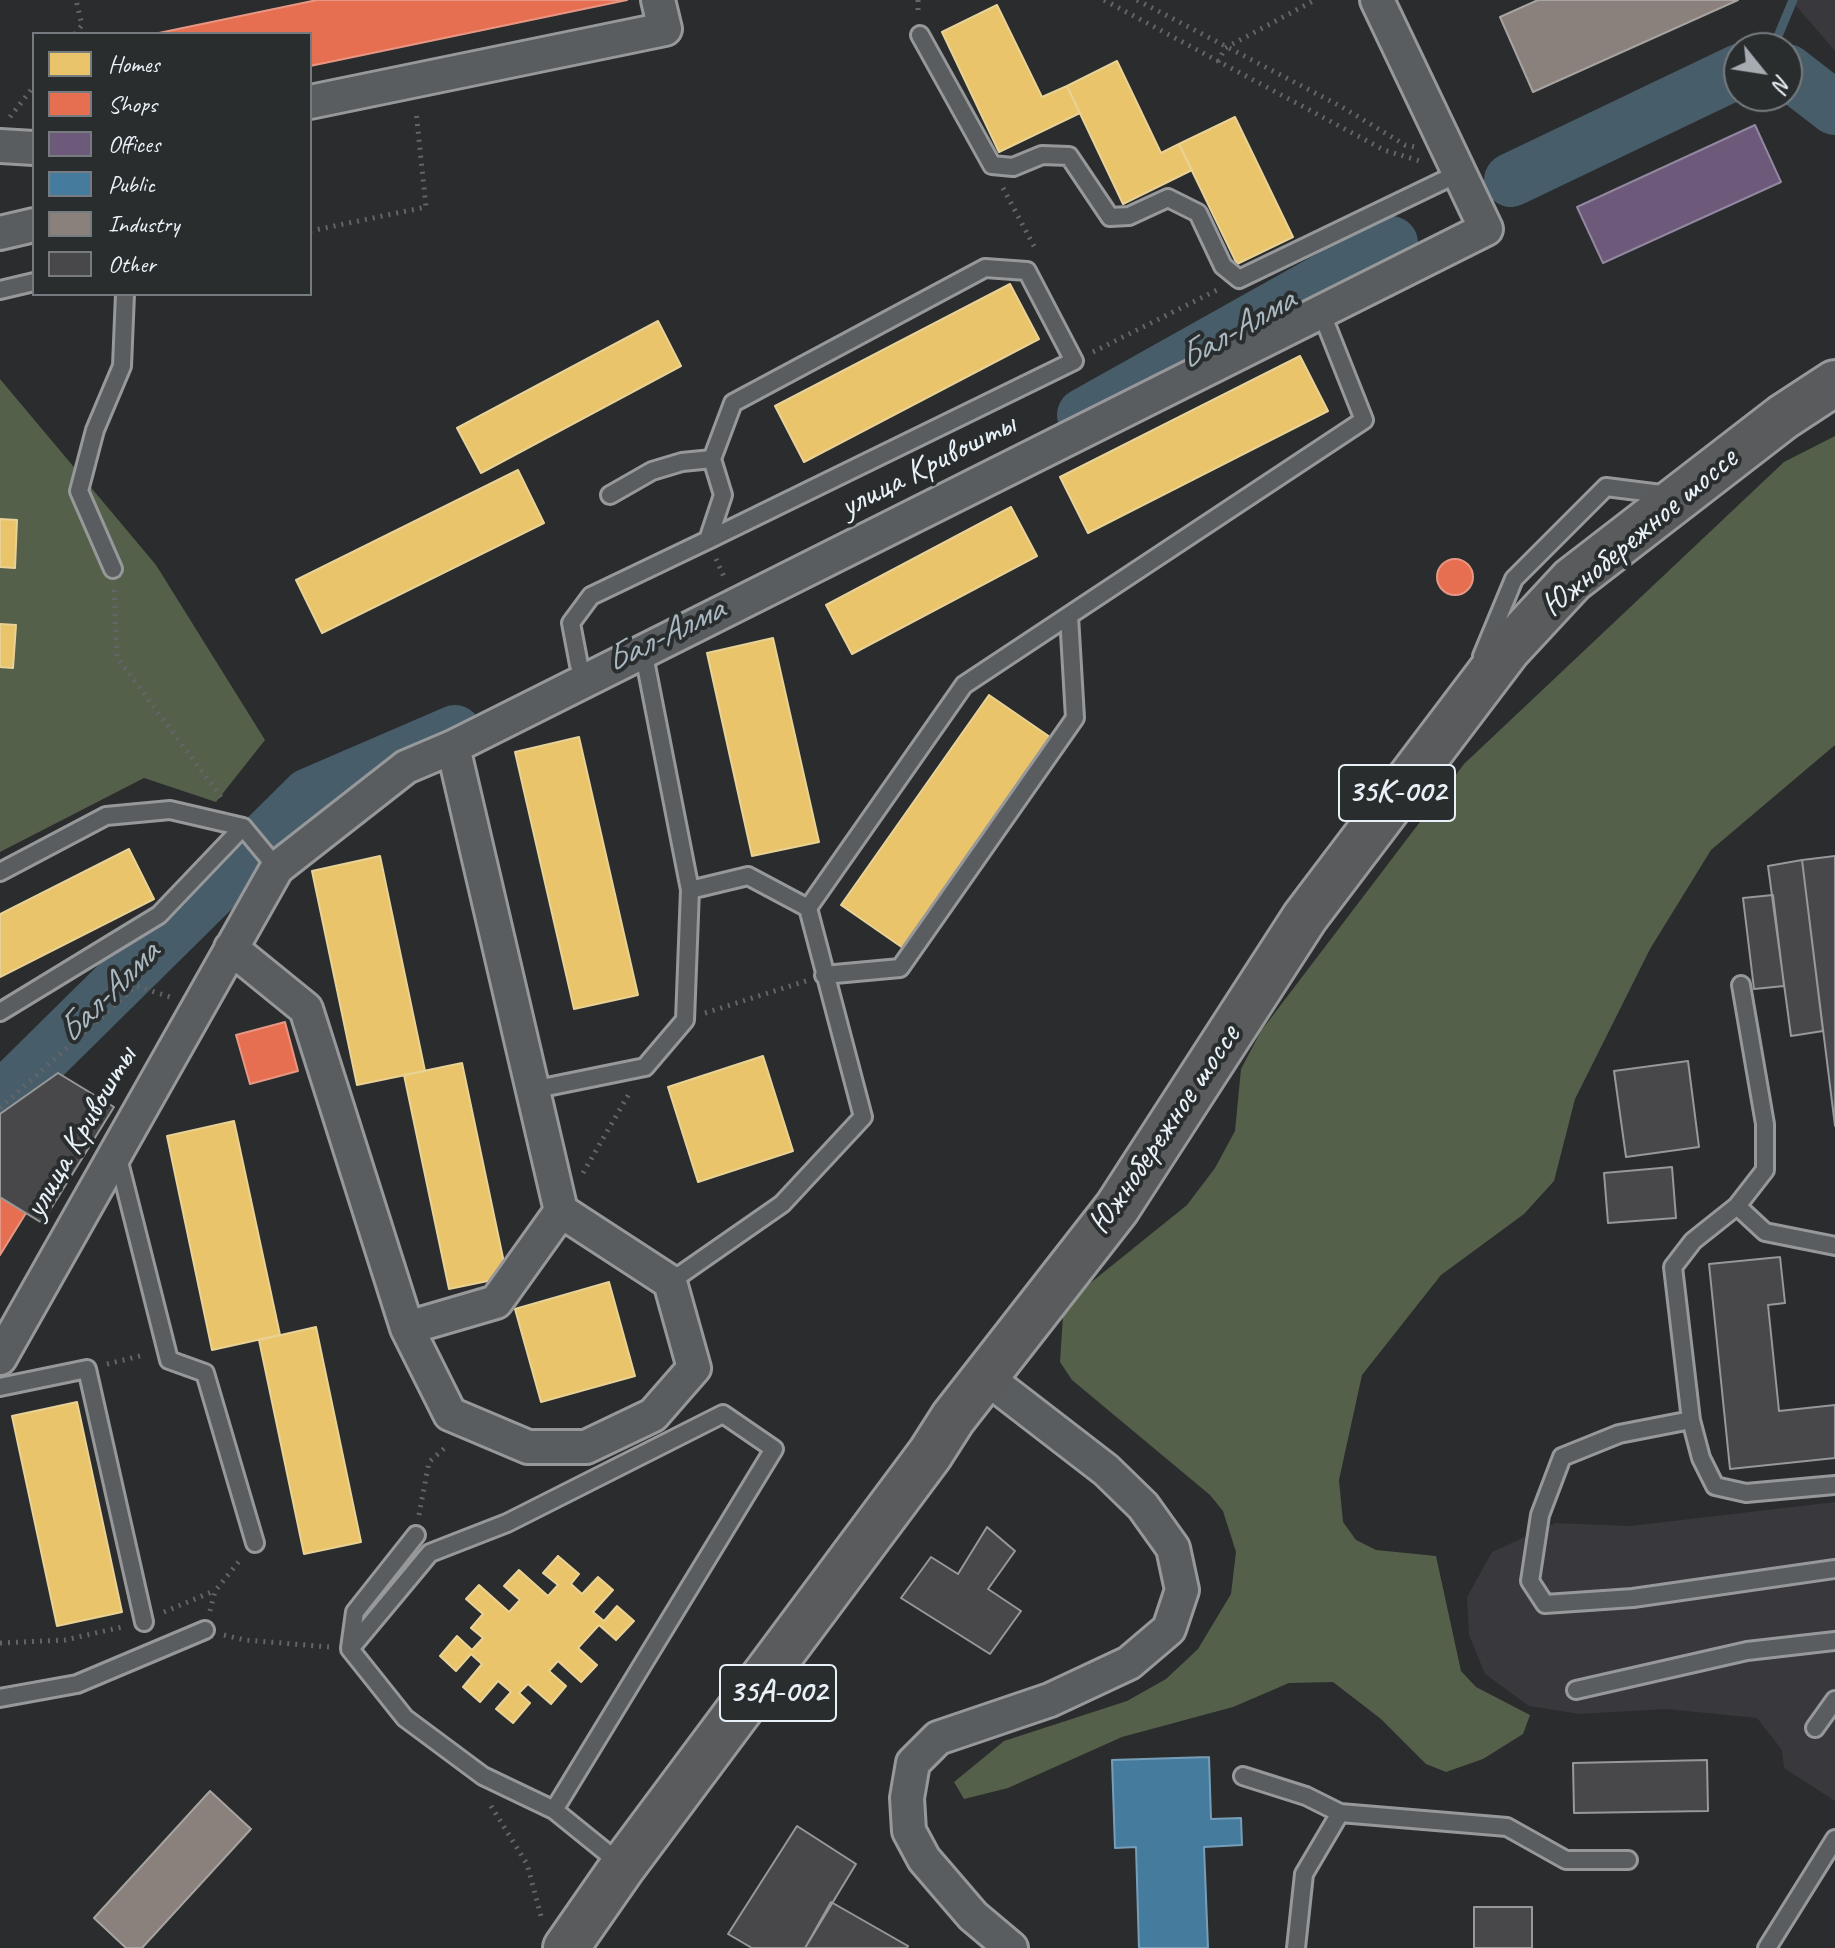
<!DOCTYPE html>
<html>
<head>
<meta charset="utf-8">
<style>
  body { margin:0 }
  #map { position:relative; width:1835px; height:1948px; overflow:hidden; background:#2b2c2d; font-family:Caveat,sans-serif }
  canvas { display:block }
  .legend { position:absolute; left:32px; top:32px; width:280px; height:264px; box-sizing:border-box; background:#2a2d2e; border:2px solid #767b7f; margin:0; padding:10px 14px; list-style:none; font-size:24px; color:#e8f1f8 }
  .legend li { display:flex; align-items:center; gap:16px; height:40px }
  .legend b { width:40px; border:2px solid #767b7f }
  .north { position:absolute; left:1723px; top:32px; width:80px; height:80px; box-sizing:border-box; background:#2a2d2e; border:2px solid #767b7f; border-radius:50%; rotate:120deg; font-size:22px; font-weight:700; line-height:32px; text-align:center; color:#e8f1f8 }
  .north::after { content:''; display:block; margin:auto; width:28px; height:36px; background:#a6acb1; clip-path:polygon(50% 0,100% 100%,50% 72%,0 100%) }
</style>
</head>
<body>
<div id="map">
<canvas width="1835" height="1948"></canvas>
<ul class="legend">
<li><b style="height:22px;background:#e9c46a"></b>Homes</li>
<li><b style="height:22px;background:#e76f51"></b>Shops</li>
<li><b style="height:22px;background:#6d597a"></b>Offices</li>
<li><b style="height:22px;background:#457b9d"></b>Public</li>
<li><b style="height:22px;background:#8a817c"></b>Industry</li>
<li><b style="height:22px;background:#48474a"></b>Other</li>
</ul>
<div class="north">N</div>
</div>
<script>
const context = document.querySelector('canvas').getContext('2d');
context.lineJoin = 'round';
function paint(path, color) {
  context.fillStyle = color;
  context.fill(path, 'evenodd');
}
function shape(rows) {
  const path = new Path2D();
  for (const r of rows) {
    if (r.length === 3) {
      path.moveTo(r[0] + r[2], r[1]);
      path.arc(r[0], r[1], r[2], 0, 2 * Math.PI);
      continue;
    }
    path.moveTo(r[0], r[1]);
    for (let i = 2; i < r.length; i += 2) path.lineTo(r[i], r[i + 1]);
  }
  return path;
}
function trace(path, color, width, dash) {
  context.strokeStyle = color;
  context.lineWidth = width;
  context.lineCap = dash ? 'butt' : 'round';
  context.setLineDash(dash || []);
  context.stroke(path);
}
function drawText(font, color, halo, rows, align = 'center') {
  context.font = font + ' Caveat,sans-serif';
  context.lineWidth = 8;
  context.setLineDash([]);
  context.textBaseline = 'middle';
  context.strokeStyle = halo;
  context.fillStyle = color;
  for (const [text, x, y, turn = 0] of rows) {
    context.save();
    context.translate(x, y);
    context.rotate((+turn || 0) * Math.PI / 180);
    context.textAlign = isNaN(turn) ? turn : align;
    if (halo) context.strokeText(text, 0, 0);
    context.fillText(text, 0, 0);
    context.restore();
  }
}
const built = shape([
  [1791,0,1835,0,1835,51],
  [1835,1502,1835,1801,1784,1768,1782,1750,1757,1718,1665,1709,1580,1714,1529,1706,1485,1674,1469,1635,1467,1597,1492,1552,1555,1523,1630,1526]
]);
const green = shape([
  [0,379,156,565,265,740,216,802,144,778,0,852],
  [1835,436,1835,745,1711,850,1650,949,1575,1099,1554,1181,1524,1214,1441,1275,1362,1375,1339,1480,1343,1522,1356,1540,1376,1550,1436,1556,1461,1671,1476,1687,1530,1715,1523,1734,1483,1759,1446,1772,1426,1764,1381,1719,1333,1682,1289,1683,1233,1707,1122,1737,1008,1788,964,1799,954,1782,1004,1741,1127,1701,1166,1679,1198,1649,1231,1594,1236,1552,1223,1511,1210,1495,1072,1380,1060,1362,1063,1316,1073,1297,1187,1205,1215,1168,1235,1131,1241,1069,1261,1031,1464,764,1784,462]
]);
const homes = shape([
  [997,5,1042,97,1067,86,1080,113,999,152,942,32,997,5],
  [1117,61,1161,153,1179,144,1192,170,1123,204,1067,86,1117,61],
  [1235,117,1293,237,1237,264,1179,144,1235,117],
  [1010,284,1039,339,804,462,775,406,1010,284],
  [658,321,681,366,481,473,457,428,658,321],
  [1300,356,1328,411,1088,533,1060,477,1300,356],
  [518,470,544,523,322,633,296,580,518,470],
  [1011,507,1037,556,852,654,826,605,1011,507],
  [0,519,17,520,15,568,0,567,0,519],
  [0,624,16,625,13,668,0,667,0,624],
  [773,638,819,842,752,856,707,653,773,638],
  [989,695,1050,737,903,948,841,905,989,695],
  [579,737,638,995,574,1009,515,752,579,737],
  [129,849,154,899,0,977,0,914,129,849],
  [380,856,425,1071,357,1085,312,871,380,856],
  [763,1056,793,1151,698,1182,668,1087,763,1056],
  [462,1063,507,1277,449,1289,404,1075,462,1063],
  [234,1121,280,1335,212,1350,167,1136,234,1121],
  [609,1282,635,1376,541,1402,515,1309,609,1282],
  [316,1327,361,1542,304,1554,259,1340,316,1327],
  [77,1402,122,1612,57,1626,12,1416,77,1402],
  [558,1556,579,1574,571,1584,582,1594,598,1577,613,1590,593,1612,604,1621,617,1606,634,1621,616,1640,599,1625,578,1648,597,1665,581,1682,558,1661,549,1671,566,1686,551,1704,528,1684,519,1693,530,1703,513,1723,496,1709,511,1692,498,1681,480,1702,463,1687,482,1664,471,1654,456,1671,440,1656,457,1636,472,1650,483,1638,471,1628,483,1614,466,1599,479,1585,509,1612,520,1600,504,1586,519,1570,548,1596,558,1585,543,1573,558,1556]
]);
const shops = shape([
  [317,0,627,0,310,66,310,34,154,34,317,0],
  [1455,577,18],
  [285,1022,298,1071,250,1084,236,1035,285,1022],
  [0,1197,26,1213,0,1255,0,1197]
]);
const offices = shape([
  [1755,125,1781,182,1603,263,1577,207,1755,125]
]);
const public = shape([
  [1209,1757,1211,1819,1241,1818,1242,1845,1204,1847,1208,1948,1139,1948,1136,1847,1115,1848,1112,1760,1209,1757]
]);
const industry = shape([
  [1538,0,1738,0,1533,92,1500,17,1538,0],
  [210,1791,251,1829,142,1948,126,1948,94,1918,210,1791]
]);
const stream = shape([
  [1773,48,1793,0]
]);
const river = shape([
  [1787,71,1835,108],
  [1511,180,1739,71],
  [1084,415,1391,243],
  [0,1100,309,795,455,732]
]);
const building = shape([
  [1835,856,1835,1126,1802,860,1835,856],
  [1802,860,1823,1031,1791,1036,1768,866,1802,860],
  [1773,895,1784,986,1754,989,1743,898,1773,895],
  [1688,1061,1699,1147,1626,1157,1614,1071,1688,1061],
  [58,1073,114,1107,42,1223,0,1197,0,1114,58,1073],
  [1672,1167,1676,1218,1608,1223,1604,1173,1672,1167],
  [1780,1257,1785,1303,1768,1305,1779,1411,1835,1405,1835,1458,1730,1469,1709,1264,1780,1257],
  [987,1527,1015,1551,988,1589,1021,1611,990,1654,901,1598,931,1557,958,1574,987,1527],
  [1707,1760,1708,1811,1574,1813,1573,1763,1707,1760],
  [797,1826,856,1864,805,1948,752,1948,728,1934,797,1826],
  [831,1902,908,1946,907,1948,805,1948,831,1902],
  [1474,1907,1532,1907,1532,1948,1474,1948,1474,1907]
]);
const path = shape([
  [918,0,918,15],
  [1104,0,1384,150,1420,161],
  [1137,0,1342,107,1405,145,1415,147],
  [75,34,82,25,76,0],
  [1218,62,1225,48,1315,0],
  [10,117,34,86],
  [1003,188,1036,250],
  [310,231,426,207,416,111],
  [1093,352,1217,290],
  [716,559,725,579],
  [114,590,117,658,221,797],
  [705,1013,806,981],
  [0,1108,136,986,170,997],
  [583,1173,630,1092],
  [107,1364,144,1355],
  [419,1515,429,1462,447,1446],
  [210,1611,215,1591,241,1559],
  [164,1612,214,1591],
  [224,1635,245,1640,329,1647],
  [0,1643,65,1640,122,1627],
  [491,1806,527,1864,542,1920]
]);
const service = shape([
  [920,35,992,165,1013,167,1042,155,1069,156,1110,217,1129,216,1168,198,1198,213,1223,266,1239,279,1459,173],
  [0,290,34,282],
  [708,540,1074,361,1027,271,985,268,733,403,712,459],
  [113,569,79,491,95,430,122,366,125,294],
  [1482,656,1514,579,1606,487,1669,495],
  [586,678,579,665,571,623,591,596,708,540,723,495,712,459,682,462,652,471,610,495],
  [0,872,106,816,170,810,243,827,277,868],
  [690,890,748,876,808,908],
  [824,975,900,968,1075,718,1069,616],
  [1741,985,1765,1124,1765,1170,1737,1206,1693,1241,1673,1267,1691,1420,1701,1458,1715,1486,1746,1493,1835,1485],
  [0,1012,159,915,243,827],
  [532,1090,645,1067,685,1020,690,890,643,650],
  [117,1154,169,1360,205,1373,255,1543],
  [1737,1206,1765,1232,1835,1246],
  [670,1282,782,1204,863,1117,808,908,964,685,1364,420,1320,309],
  [0,1387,87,1369,144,1622],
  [1691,1420,1619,1434,1562,1457,1540,1515,1530,1581,1545,1604,1633,1598,1835,1569],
  [350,1648,355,1612,416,1535],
  [1576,1690,1747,1651,1835,1641],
  [0,1698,77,1684,205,1630],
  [1815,1728,1835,1700],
  [1243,1776,1306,1796,1340,1813],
  [554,1810,774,1449,723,1414,507,1523,430,1553,350,1649,405,1718,483,1776,554,1810,622,1865],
  [1296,1948,1304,1874,1340,1813,1507,1827,1566,1860,1628,1860],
  [1767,1948,1835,1839]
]);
const minor = shape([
  [310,102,665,29,658,0],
  [0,146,34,148],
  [0,233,34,225],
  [453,747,561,1211],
  [231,948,306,1009,407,1328,496,1302,561,1211,670,1282,694,1368,653,1415,586,1447,528,1447,450,1414,407,1328],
  [0,1358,277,868,406,767,453,747,1486,229,1377,0],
  [992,1382,1106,1470,1143,1506,1173,1548,1182,1590,1169,1629,1129,1663,1050,1700,938,1738,913,1763,907,1798,909,1831,924,1859,973,1916,1011,1948]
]);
const trunk = shape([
  [566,1948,623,1866,930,1454,953,1418,1117,1208,1305,917,1508,649,1572,580,1783,417,1835,383]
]);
const shields = [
  [1397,793,116],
  [778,1693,116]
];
const shieldNames = [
  ["35К-002",1397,793],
  ["35А-002",778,1693]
];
const streetNames = [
  ["улица Кривошты",928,466,-27],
  ["Южнобережное шоссе",1640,533,-40],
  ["Южнобережное шоссе",1165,1130,-56],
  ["улица Кривошты",81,1133,-60]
];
const waterNames = [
  ["Бал-Алма",1237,330,-30],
  ["Бал-Алма",665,636,-26],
  ["Бал-Алма",109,993,-45]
];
paint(built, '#38383d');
paint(green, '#55604a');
paint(homes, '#e9c46a');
trace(homes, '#e9d295', 2);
paint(shops, '#e76f51');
trace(shops, '#e79683', 2);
paint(offices, '#6d597a');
trace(offices, '#9287a0', 2);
paint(public, '#457b9d');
trace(public, '#769eb8', 2);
paint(industry, '#8a817c');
trace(industry, '#a6a3a1', 2);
trace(stream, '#475d69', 9);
trace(river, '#475d69', 54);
paint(building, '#48474a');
trace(building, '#96989a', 2);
trace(service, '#96989a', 22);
trace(minor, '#96989a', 38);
trace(trunk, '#96989a', 50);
trace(path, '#636566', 5, [2, 6]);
trace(service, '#5a5d60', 16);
trace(minor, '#5a5d60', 32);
trace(trunk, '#5a5b5c', 44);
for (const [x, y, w] of shields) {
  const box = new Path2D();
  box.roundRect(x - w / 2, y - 28, w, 56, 6);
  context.fillStyle = '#2a2d2e';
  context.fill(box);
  trace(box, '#e8f1f8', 2);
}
drawText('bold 32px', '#e8f1f8', null, shieldNames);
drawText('34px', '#e8f1f8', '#2a2d2e', streetNames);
drawText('italic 36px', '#a9b8c1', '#2a2d2e', waterNames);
</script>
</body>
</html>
